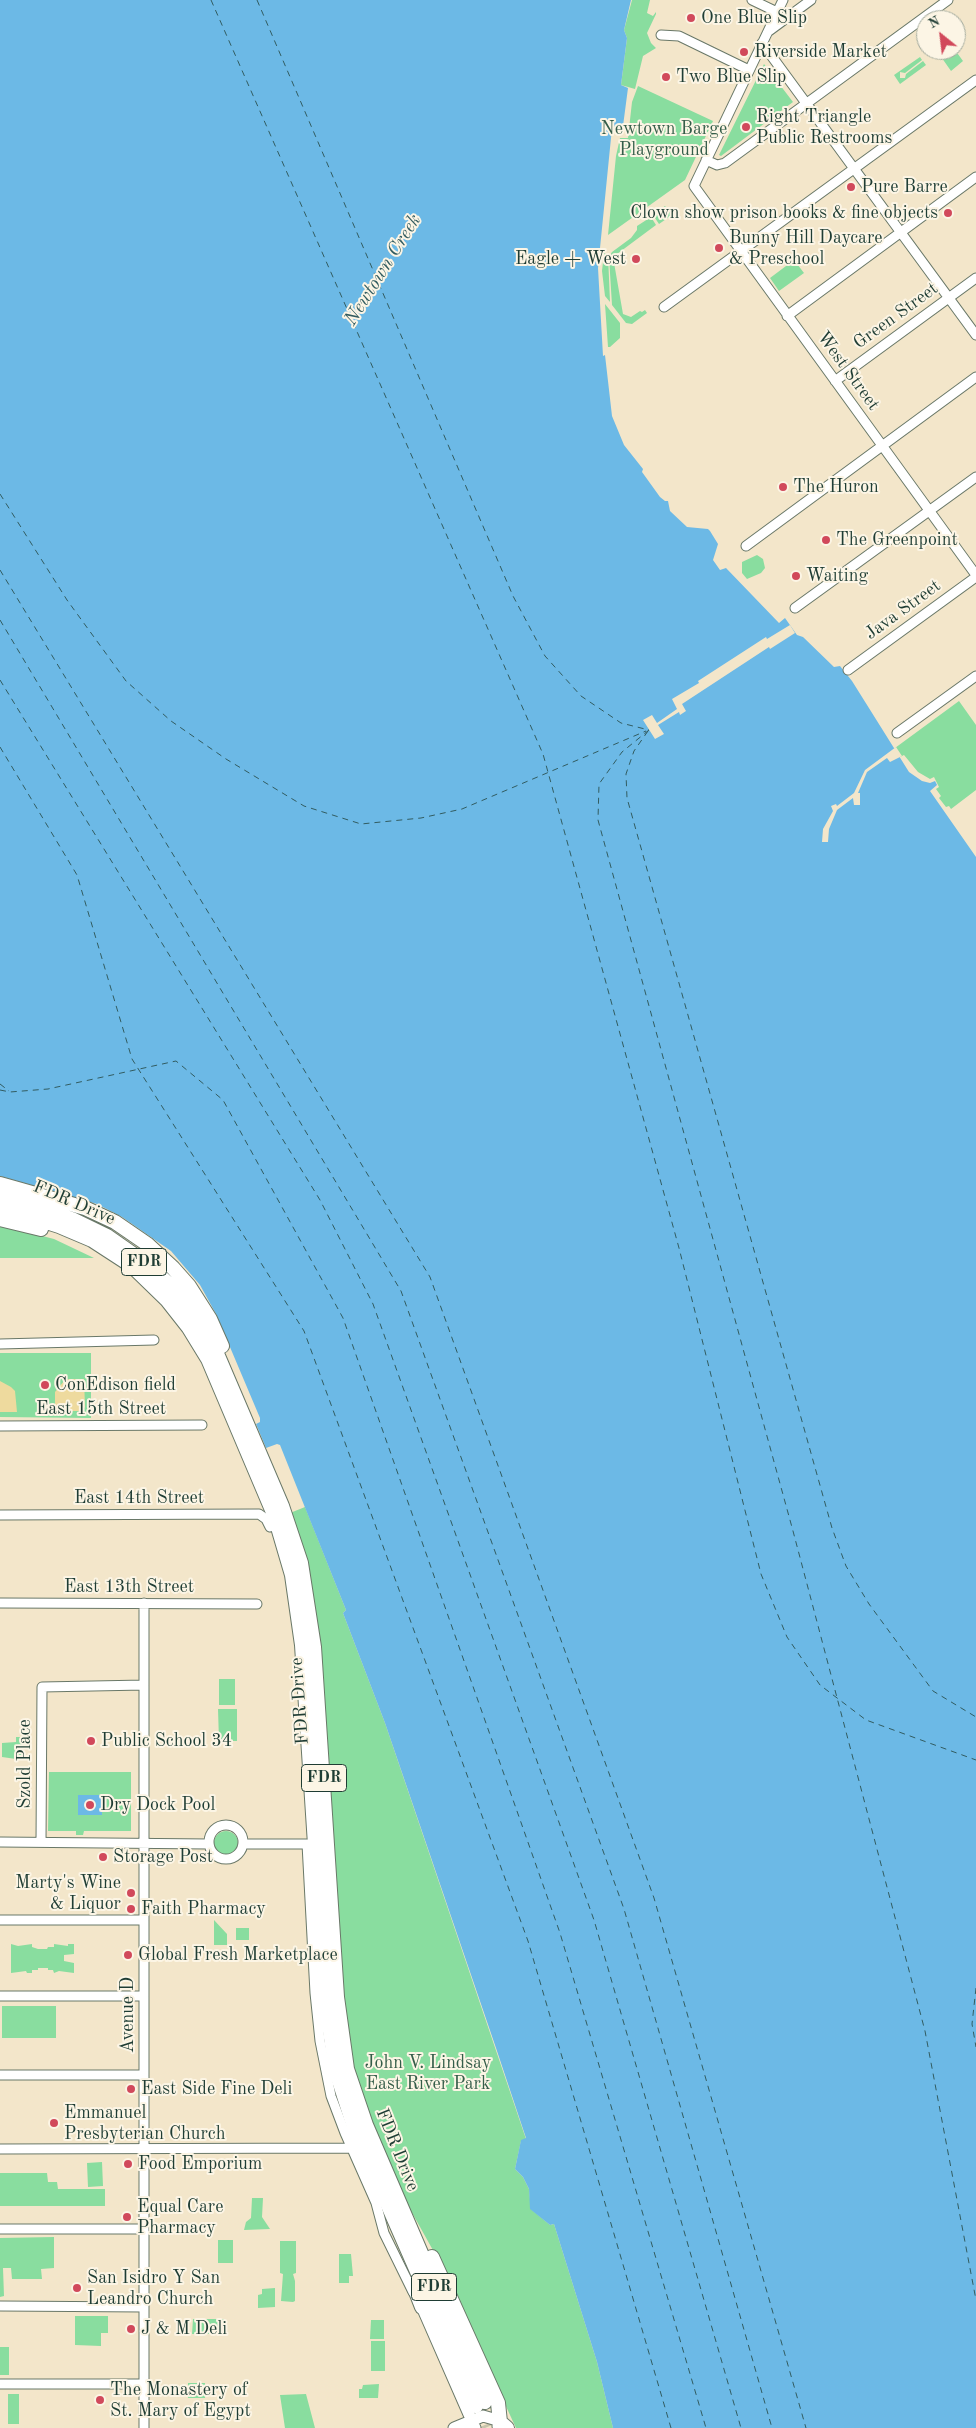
<!DOCTYPE html>
<html>
<head>
<meta charset="utf-8">
<style>
  body { margin:0 }
  #map { position:relative; width:976px; height:2428px; overflow:hidden; background:#f3e6ca; font-family:"Old Standard TT",serif }
  canvas { display:block }
  .north { position:absolute; left:916px; top:10px; width:50px; height:50px; box-sizing:border-box; background:#fcf5e5; border:1px solid #a4ab9e; border-radius:50%; rotate:331deg; font-size:14px; font-weight:700; line-height:20px; text-align:center; color:#1f3d34 }
  .north::after { content:''; display:block; margin:auto; width:18px; height:22px; background:#d1495b; clip-path:polygon(50% 0,100% 100%,50% 72%,0 100%) }
</style>
</head>
<body>
<div id="map">
<canvas width="976" height="2428"></canvas>
<div class="north">N</div>
</div>
<script>
const context = document.querySelector('canvas').getContext('2d');
context.lineJoin = 'round';
function paint(path, color) {
  context.fillStyle = color;
  context.fill(path, 'evenodd');
}
function shape(rows) {
  const path = new Path2D();
  for (const r of rows) {
    if (r.length === 3) {
      path.moveTo(r[0] + r[2], r[1]);
      path.arc(r[0], r[1], r[2], 0, 2 * Math.PI);
      continue;
    }
    path.moveTo(r[0], r[1]);
    for (let i = 2; i < r.length; i += 2) path.lineTo(r[i], r[i + 1]);
  }
  return path;
}
function trace(path, color, width, dash) {
  context.strokeStyle = color;
  context.lineWidth = width;
  context.lineCap = dash ? 'butt' : 'round';
  context.setLineDash(dash || []);
  context.stroke(path);
}
function drawText(font, color, halo, rows, align = 'center') {
  context.font = font + ' "Old Standard TT",serif';
  context.lineWidth = 4;
  context.setLineDash([]);
  context.textBaseline = 'middle';
  context.strokeStyle = halo;
  context.fillStyle = color;
  for (const [text, x, y, turn = 0] of rows) {
    context.save();
    context.translate(x, y);
    context.rotate((+turn || 0) * Math.PI / 180);
    context.textAlign = isNaN(turn) ? turn : align;
    if (halo) context.strokeText(text, 0, 0);
    context.fillText(text, 0, 0);
    context.restore();
  }
}
const green = shape([
  [632,0,650,0,647,13,653,16,656,12,656,14,647,33,651,43,656,48,643,56,635,89,621,85,627,38,624,30],
  [939,50,955,50,963,61,951,71,937,51],
  [920,57,922,60,905,73,900,72,900,78,905,78,906,74,923,61,926,65,900,84,894,75],
  [764,64,793,102,721,156,719,155],
  [638,86,713,121,685,180,608,235,616,156,620,138,628,138,632,102],
  [665,206,672,215,659,224,653,215],
  [651,217,656,225,613,257,623,314,631,317,640,311,642,312,645,310,647,313,632,324,626,323,612,305,609,257,612,252,631,238,637,230,637,226],
  [604,253,608,255,610,302,605,296,602,271],
  [794,260,804,273,779,291,770,278],
  [605,304,620,323,620,338,610,347,608,347],
  [757,555,763,559,765,568,761,573,747,579,742,573,742,562],
  [959,701,976,725,976,790,951,809,949,806,946,807,939,798,941,796,936,789,939,787,934,777,930,779,918,772,904,755,890,762,865,770],
  [0,1225,54,1239,94,1258,0,1258],
  [0,1353,91,1353,91,1418,0,1417],
  [305,1507,346,1610,343,1613,385,1723,526,2139,521,2141,515,2169,523,2177,529,2189,531,2209,550,2225,554,2224,597,2362,613,2428,516,2428,439,2261,396,2184,358,2095,343,2015,320,1648,290,1513],
  [219,1679,235,1679,235,1705,219,1705],
  [218,1709,237,1709,237,1741,219,1741],
  [16,1737,28,1737,28,1749,23,1749,23,1760,2,1757,2,1743,16,1742],
  [49,1772,131,1772,131,1831,84,1831,83,1835,76,1835,76,1831,48,1831],
  [226,1843,12],
  [214,1920,227,1934,227,1945,214,1945],
  [236,1928,249,1928,249,1940,236,1940],
  [11,1944,18,1946,32,1944,32,1947,38,1949,47,1949,48,1947,54,1947,54,1944,68,1946,68,1944,74,1944,74,1954,64,1955,64,1961,74,1963,74,1973,59,1971,54,1973,53,1970,48,1970,48,1968,38,1968,38,1970,32,1970,32,1973,27,1973,26,1971,11,1973],
  [2,2006,56,2006,56,2038,2,2038],
  [102,2162,103,2186,88,2187,87,2163],
  [0,2173,47,2173,48,2182,57,2182,58,2189,105,2189,105,2206,0,2206],
  [252,2198,263,2198,262,2217,270,2229,244,2230,246,2222,251,2218],
  [54,2237,54,2268,41,2269,42,2279,12,2279,11,2268,3,2268,4,2296,0,2297,0,2238],
  [218,2240,233,2240,233,2263,218,2263],
  [280,2241,296,2241,296,2273,293,2274,295,2281,295,2301,293,2302,281,2301,283,2274,280,2273],
  [339,2254,351,2254,353,2276,349,2276,349,2283,339,2283],
  [275,2288,275,2307,258,2308,258,2295,262,2294,262,2289],
  [75,2316,108,2316,108,2333,101,2333,101,2346,75,2345],
  [193,2319,224,2319,223,2329,216,2334,192,2334],
  [371,2320,384,2320,384,2339,370,2339],
  [371,2341,385,2341,385,2371,371,2371],
  [0,2347,9,2347,9,2375,0,2375],
  [188,2383,205,2383,205,2398,188,2398],
  [379,2384,378,2398,359,2398,359,2389,362,2389,363,2385],
  [8,2394,19,2394,19,2424,8,2424],
  [306,2394,315,2428,285,2428,280,2395]
]);
const sand = shape([
  [69,1379,84,1379,85,1407,82,1411,55,1411,55,1392,64,1381],
  [0,1381,11,1387,15,1391,17,1412,0,1412]
]);
const water = shape([
  [0,0,631,0,624,30,627,38,621,85,628,88,623,126,612,128,598,268,603,356,605,355,612,416,624,445,643,469,642,472,660,497,665,501,668,501,670,511,687,527,708,529,710,531,718,544,713,560,720,570,726,568,779,623,785,618,797,635,803,637,834,667,840,666,852,681,909,772,922,781,930,783,935,781,937,785,930,791,976,857,976,2428,613,2428,597,2362,554,2224,550,2225,530,2209,529,2189,523,2177,515,2169,521,2140,526,2138,496,2048,385,1723,343,1613,346,1610,280,1445,277,1444,266,1448,256,1424,260,1422,260,1418,216,1314,200,1285,171,1251,122,1217,97,1204,0,1176],
  [78,1795,102,1795,102,1815,78,1815]
]);
const pier = shape([
  [790,625,795,633,770,649,769,647,682,704,686,711,680,715,679,712,658,725,664,734,655,739,643,720,652,715,657,723,677,709,672,699,699,683,698,681,766,637,767,639],
  [896,747,902,756,890,762,887,758,867,772,858,793,860,793,860,805,854,805,853,798,837,810,829,829,828,842,822,842,823,829,833,811,831,806,836,804,837,806,854,793,865,770]
]);
const ferry = shape([
  [211,0,543,754,679,1248,761,1574,787,1637,820,1685,866,1720,976,1760],
  [257,0,513,596,545,656,581,696,621,723,649,730],
  [0,494,67,600,126,681,171,721,226,759,304,806,361,824,421,818,462,809,646,731],
  [0,570,430,1277,654,1898,806,2428],
  [0,620,401,1291,624,1909,772,2428],
  [0,680,320,1200,373,1304,594,1920,741,2428],
  [649,730,622,752,599,784,598,820,793,1531,925,2031,976,2300],
  [648,731,634,751,626,774,627,798,832,1528,846,1566,869,1604,933,1691,976,1717],
  [0,747,77,875,132,1059,304,1331,528,1941,671,2428],
  [0,1084,9,1091],
  [0,1090,10,1092,48,1089,176,1061,223,1100,343,1318,560,1933,706,2428],
  [976,1988,972,2024,976,2047]
]);
const highwayTunnel = shape([
  [476,2406,485,2428]
]);
const minor = shape([
  [752,0,777,12],
  [783,0,694,186,976,575],
  [769,31,811,0],
  [661,35,679,36,749,70],
  [762,43,976,335],
  [706,160,717,165,725,163,948,0],
  [664,307,976,80],
  [787,316,976,177],
  [835,381,976,278],
  [746,546,976,377],
  [795,608,976,477],
  [848,670,976,577],
  [897,733,976,676],
  [0,1344,154,1340],
  [0,1426,202,1425],
  [0,1515,259,1514,266,1519,270,1527],
  [0,1603,257,1604],
  [226,1842,17],
  [0,1842,209,1844],
  [41,1842,42,1687,144,1685],
  [243,1844,307,1844,315,1993,320,2041,331,2096,345,2133,376,2203,384,2233,413,2292],
  [0,1920,144,1920],
  [0,1996,144,1996],
  [0,2075,144,2075],
  [0,2149,351,2148],
  [0,2229,144,2229],
  [0,2306,144,2307],
  [0,2384,144,2384],
  [144,2428,144,1603]
]);
const major = shape([
  [422,2307,475,2428],
  [454,2428,483,2416,497,2420,500,2422,498,2426]
]);
const highway = shape([
  [0,1184,85,1208,115,1222,147,1244,173,1268,189,1286,210,1319,222,1346],
  [0,1195,74,1220,107,1236,147,1264,174,1289,197,1318,215,1349,282,1506,301,1563,314,1647,337,1997,347,2069,366,2125,485,2402],
  [0,1207,59,1226,92,1240,132,1266,167,1300,189,1328,208,1359,275,1517,292,1575,302,1645,325,1998,336,2071,355,2130,476,2406],
  [0,1219,41,1229],
  [432,2257,498,2403,500,2422,507,2428],
  [413,2284,422,2307]
]);
const markers = [
  [691,18,5,"#d1495b"],
  [744,52,5,"#d1495b"],
  [666,77,5,"#d1495b"],
  [746,127,5,"#d1495b"],
  [851,187,5,"#d1495b"],
  [948,213,5,"#d1495b"],
  [719,248,5,"#d1495b"],
  [636,259,5,"#d1495b"],
  [783,487,5,"#d1495b"],
  [826,540,5,"#d1495b"],
  [796,576,5,"#d1495b"],
  [45,1385,5,"#d1495b"],
  [91,1741,5,"#d1495b"],
  [90,1805,5,"#d1495b"],
  [103,1857,5,"#d1495b"],
  [131,1893,5,"#d1495b"],
  [131,1909,5,"#d1495b"],
  [128,1955,5,"#d1495b"],
  [131,2089,5,"#d1495b"],
  [54,2123,5,"#d1495b"],
  [128,2164,5,"#d1495b"],
  [127,2217,5,"#d1495b"],
  [77,2288,5,"#d1495b"],
  [131,2329,5,"#d1495b"],
  [100,2400,5,"#d1495b"]
];
const shields = [
  [144,1262,45],
  [324,1778,45],
  [434,2287,45]
];
const shieldNames = [
  ["FDR",144,1262],
  ["FDR",324,1778],
  ["FDR",434,2287]
];
const poiNames = [
  ["One Blue Slip",701,18],
  ["Riverside Market",754,52],
  ["Two Blue Slip",676,77],
  ["Right Triangle",756,117],
  ["Public Restrooms",756,138],
  ["Pure Barre",861,187],
  ["Clown show prison books & fine objects",938,213,"right"],
  ["Bunny Hill Daycare",729,238],
  ["& Preschool",729,259],
  ["Eagle + West",626,259,"right"],
  ["The Huron",793,487],
  ["The Greenpoint",836,540],
  ["Waiting",806,576],
  ["ConEdison field",55,1385],
  ["Public School 34",101,1741],
  ["Dry Dock Pool",100,1805],
  ["Storage Post",113,1857],
  ["Marty's Wine",121,1883,"right"],
  ["& Liquor",121,1904,"right"],
  ["Faith Pharmacy",141,1909],
  ["Global Fresh Marketplace",138,1955],
  ["East Side Fine Deli",141,2089],
  ["Emmanuel",64,2113],
  ["Presbyterian Church",64,2134],
  ["Food Emporium",138,2164],
  ["Equal Care",137,2207],
  ["Pharmacy",137,2228],
  ["San Isidro Y San",87,2278],
  ["Leandro Church",87,2299],
  ["J & M Deli",141,2329],
  ["The Monastery of",110,2390],
  ["St. Mary of Egypt",110,2411]
];
const parkNames = [
  ["Newtown Barge",664,129],
  ["Playground",664,150],
  ["John V. Lindsay",428,2063],
  ["East River Park",428,2084]
];
const streetNames = [
  ["Green Street",896,316,-36],
  ["West Street",848,371,54],
  ["Java Street",903,610,-36],
  ["FDR Drive",74,1203,23],
  ["East 15th Street",101,1409],
  ["East 14th Street",139,1498],
  ["East 13th Street",129,1587],
  ["FDR Drive",300,1701,-94],
  ["Szold Place",25,1764,-90],
  ["Avenue D",128,2015,-90],
  ["FDR Drive",397,2150,68]
];
const waterNames = [
  ["Newtown Creek",383,270,-58]
];
paint(green, '#89dd9f');
paint(sand, '#eeda9e');
paint(water, '#6cb9e6');
paint(pier, '#f3e6ca');
trace(ferry, '#325c60', 1, [6, 5]);
trace(highwayTunnel, '#c9c4ac', 14, [14, 7]);
trace(minor, '#697868', 11);
trace(major, '#697868', 13);
trace(highway, '#697868', 16);
trace(minor, '#fff', 9);
trace(major, '#fff', 11);
trace(highway, '#fff', 14);
for (const [x, y, r, color] of markers) {
  const dot = new Path2D();
  dot.arc(x, y, r, 0, 2 * Math.PI);
  context.fillStyle = color;
  context.fill(dot);
  trace(dot, '#fcf5e5', 2);
}
for (const [x, y, w] of shields) {
  const box = new Path2D();
  box.roundRect(x - w / 2, y - 13.5, w, 27, 4);
  context.fillStyle = '#fcf5e5';
  context.fill(box);
  trace(box, '#1f3d34', 1);
}
drawText('bold 16px', '#1f3d34', null, shieldNames);
drawText('18px', '#1f3d34', '#fcf5e5', poiNames, 'left');
drawText('18px', '#345d49', '#fcf5e5', parkNames);
drawText('18px', '#1f3d34', '#fcf5e5', streetNames);
drawText('italic 19px', '#325c60', '#fcf5e5', waterNames);
</script>
</body>
</html>
